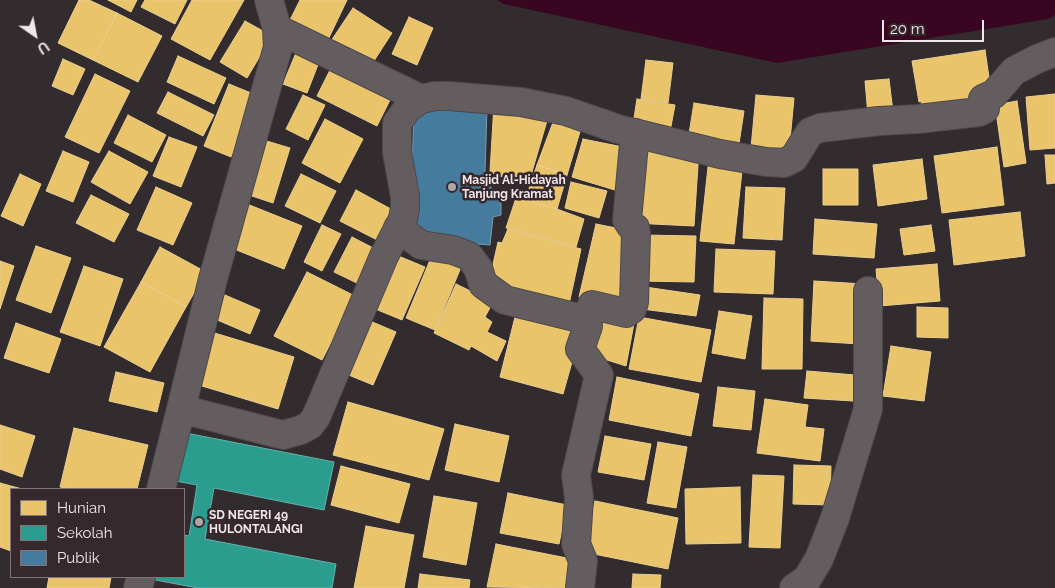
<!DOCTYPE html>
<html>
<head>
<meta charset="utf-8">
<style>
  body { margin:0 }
  #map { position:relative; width:1055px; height:588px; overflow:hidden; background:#332c2f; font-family:Raleway,sans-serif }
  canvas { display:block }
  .legend { position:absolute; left:10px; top:488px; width:175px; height:90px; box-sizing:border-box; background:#36292e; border:1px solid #807579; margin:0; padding:6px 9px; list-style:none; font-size:15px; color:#efe7ea }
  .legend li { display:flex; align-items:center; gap:10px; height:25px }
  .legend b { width:25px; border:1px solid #807579 }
  .north { position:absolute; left:10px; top:10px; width:50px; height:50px; -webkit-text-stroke:4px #36292e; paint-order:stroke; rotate:147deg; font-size:14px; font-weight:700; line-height:20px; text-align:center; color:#efe7ea }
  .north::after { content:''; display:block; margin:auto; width:18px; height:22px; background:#efe7ea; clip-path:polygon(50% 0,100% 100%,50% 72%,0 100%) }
  .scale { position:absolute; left:882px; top:20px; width:102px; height:22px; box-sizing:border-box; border:2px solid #efe7ea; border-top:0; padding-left:6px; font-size:15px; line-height:18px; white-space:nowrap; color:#efe7ea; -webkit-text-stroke:4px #36292e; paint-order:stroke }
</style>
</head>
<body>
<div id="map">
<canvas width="1055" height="588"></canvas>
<ul class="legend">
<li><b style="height:14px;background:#e9c46a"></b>Hunian</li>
<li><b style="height:14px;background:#2a9d8f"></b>Sekolah</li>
<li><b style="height:14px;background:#457b9d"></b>Publik</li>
</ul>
<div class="north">U</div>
<div class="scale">20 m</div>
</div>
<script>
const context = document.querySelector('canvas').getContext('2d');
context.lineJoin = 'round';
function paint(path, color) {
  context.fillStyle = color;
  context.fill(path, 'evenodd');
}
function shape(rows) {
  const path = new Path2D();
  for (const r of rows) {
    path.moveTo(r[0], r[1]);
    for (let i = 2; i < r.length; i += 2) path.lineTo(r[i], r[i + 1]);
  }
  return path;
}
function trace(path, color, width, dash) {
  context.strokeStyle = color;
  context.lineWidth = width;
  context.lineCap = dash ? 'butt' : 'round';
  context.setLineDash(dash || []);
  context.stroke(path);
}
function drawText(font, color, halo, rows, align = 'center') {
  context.font = font + ' Raleway,sans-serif';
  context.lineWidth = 5;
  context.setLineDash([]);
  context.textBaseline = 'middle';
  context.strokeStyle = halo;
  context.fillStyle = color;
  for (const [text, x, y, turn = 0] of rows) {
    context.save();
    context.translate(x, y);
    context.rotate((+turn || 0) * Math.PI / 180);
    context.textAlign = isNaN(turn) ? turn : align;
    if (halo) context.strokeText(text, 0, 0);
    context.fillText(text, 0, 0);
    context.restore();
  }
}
const water = shape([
  [497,0,1055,0,1055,15,1048,19,777,63,504,4]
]);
const homes = shape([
  [79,0,89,0,117,13,93,60,58,43,79,0],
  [108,0,137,0,131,12,108,0],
  [145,0,187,0,175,24,141,7,145,0],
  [192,0,244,0,210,60,171,39,192,0],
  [300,0,347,0,325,46,286,28,300,0],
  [353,8,392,33,370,67,331,41,353,8],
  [117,13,162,36,138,82,93,60,117,13],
  [409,17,433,28,417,65,392,54,409,17],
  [245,21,272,36,247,78,220,62,245,21],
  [298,48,321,57,307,93,283,84,298,48],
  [985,50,991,91,979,107,923,116,921,101,919,102,912,61,985,50],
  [178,56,226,78,214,104,167,82,178,56],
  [63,59,85,69,73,95,52,86,63,59],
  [646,60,673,63,668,103,641,99,646,60],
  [334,62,394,92,377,126,317,96,334,62],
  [95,74,130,91,99,153,65,137,95,74],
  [889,79,893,112,868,115,865,81,889,79],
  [229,84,256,95,231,157,204,146,229,84],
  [168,92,214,115,203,136,157,113,168,92],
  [1055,94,1055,148,1030,150,1026,97,1055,94],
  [303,95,325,105,308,140,286,129,303,95],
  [756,95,794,98,789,151,751,148,756,95],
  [637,99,675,105,669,137,632,131,637,99],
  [1017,101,1026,163,1004,167,995,105,1017,101],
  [694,103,744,111,738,150,688,140,694,103],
  [494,104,549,114,529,182,515,182,490,172,494,104],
  [128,115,166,135,152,162,114,143,128,115],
  [555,117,582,125,567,175,537,165,555,117],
  [325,119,363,139,340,183,302,163,325,119],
  [169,137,197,147,181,187,153,176,169,137],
  [260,139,290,148,273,203,243,193,260,139],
  [583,139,628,148,618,191,572,177,583,139],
  [636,146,699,150,694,226,632,223,636,146],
  [997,147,1004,205,942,213,934,156,997,147],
  [63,151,89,162,73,202,46,191,63,151],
  [109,151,148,172,130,204,91,182,109,151],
  [1045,155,1055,155,1055,183,1047,184,1045,155],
  [709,158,743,162,734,244,700,241,709,158],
  [922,159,927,199,878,206,873,165,922,159],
  [537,165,567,175,557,209,525,200,537,165],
  [823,169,858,169,858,205,823,205,823,169],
  [20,174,41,184,23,226,1,216,20,174],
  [301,174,336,191,320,223,285,206,301,174],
  [571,182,607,191,599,218,565,208,571,182],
  [156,187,192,203,173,245,137,230,156,187],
  [746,187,785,188,782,240,743,238,746,187],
  [356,190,400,214,385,244,340,221,356,190],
  [91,195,129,214,114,242,76,223,91,195],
  [516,198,557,209,584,219,576,247,506,228,516,198],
  [247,204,302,226,284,269,229,247,247,204],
  [1020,212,1025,256,954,265,949,220,1020,212],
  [815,219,877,224,874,258,813,254,815,219],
  [596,224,631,231,626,309,579,297,596,224],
  [322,225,341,234,322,271,304,262,322,225],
  [931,225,935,251,904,255,900,229,931,225],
  [508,229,581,249,568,309,489,282,498,242,502,243,508,229],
  [642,235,696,236,694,282,641,281,642,235],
  [352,237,381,252,363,286,334,272,352,237],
  [36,246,71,258,51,313,16,300,36,246],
  [160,247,206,272,186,307,141,282,160,247],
  [435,248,464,260,435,330,406,318,435,248],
  [716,249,775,251,773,294,714,292,716,249],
  [396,255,425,267,402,320,373,308,396,255],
  [0,261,14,266,0,309,0,261],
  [937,264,940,301,879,306,876,269,937,264],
  [84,266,123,279,100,346,60,332,84,266],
  [307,272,355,296,322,360,274,336,307,272],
  [814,281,864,284,860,344,811,341,814,281],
  [141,282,186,307,150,372,104,347,141,282],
  [456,284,493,302,485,317,492,322,487,332,506,341,497,361,471,346,469,350,434,333,456,284],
  [645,287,700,295,696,316,642,309,645,287],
  [225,295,260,310,250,334,215,319,225,295],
  [764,298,803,299,802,369,762,369,764,298],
  [917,307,948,308,948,338,917,337,917,307],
  [593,308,635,318,626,366,585,353,593,308],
  [517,309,583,323,563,394,500,377,517,309],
  [719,311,752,316,745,359,712,353,719,311],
  [639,317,711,330,701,382,629,369,639,317],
  [363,318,396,332,373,385,339,371,363,318],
  [16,323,61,339,49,373,4,358,16,323],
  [208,331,294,357,278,409,192,383,208,331],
  [891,346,931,352,924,401,883,396,891,346],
  [807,371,855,375,853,401,804,398,807,371],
  [116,372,164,383,157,412,109,401,116,372],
  [617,377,699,394,691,436,609,420,617,377],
  [718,387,755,391,751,430,713,426,718,387],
  [765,399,808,405,805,427,824,429,820,461,757,453,765,399],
  [348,402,444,429,429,480,333,455,348,402],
  [455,424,509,436,499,482,445,470,455,424],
  [0,425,35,436,22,477,0,469,0,425],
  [74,428,148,445,137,489,70,489,60,487,74,428],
  [605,436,651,444,644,480,598,472,605,436],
  [658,442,687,447,676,508,647,503,658,442],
  [794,465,831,466,830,505,793,504,794,465],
  [341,466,410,484,399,523,331,505,341,466],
  [753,475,784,476,780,548,749,547,753,475],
  [0,483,22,489,11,489,11,551,0,547,0,483],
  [740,487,741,543,686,544,685,489,740,487],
  [508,493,567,505,559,544,500,533,508,493],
  [434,496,477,503,466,565,423,557,434,496],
  [595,501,678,518,668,569,584,552,595,501],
  [366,526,414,535,404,588,354,588,366,526],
  [496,544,572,559,566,588,487,587,496,544],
  [420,574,470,580,469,588,418,588,420,574],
  [633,574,661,575,660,588,632,588,633,574],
  [49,577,111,577,109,588,47,588,49,577]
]);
const schools = shape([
  [181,432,334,462,324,510,214,488,205,539,336,564,332,588,198,588,150,579,151,577,184,577,184,535,189,536,197,485,170,480,181,432]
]);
const public = shape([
  [487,108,485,172,491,175,491,199,501,198,501,215,493,217,490,245,416,239,412,174,414,110,487,108]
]);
const pedestrian = shape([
  [398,228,421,245,453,250,469,256,478,268,483,284,505,300,587,320,588,326,580,349,599,375,576,475,579,498,576,544,583,561,580,588],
  [585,320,592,305,626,313,632,309,634,302,636,234,635,228,631,226,627,220,635,133]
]);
const minor = shape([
  [277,29,421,99],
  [181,409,213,279,278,47,277,29,269,0],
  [161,489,181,409,283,435,301,430,310,425,316,417,384,256,403,219,405,208,405,197,397,152,397,123,408,108,421,99,435,96,449,96,521,102,566,111,618,129,720,154,766,162,784,163,794,158,810,132,820,128,879,121,918,119,979,112,985,109,983,99,994,94,1014,71,1037,59,1055,52],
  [138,588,141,577],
  [794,588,807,579,819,559,835,518,868,409,868,291]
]);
const markers = [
  [452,187,5,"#ada6a9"],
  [199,522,5,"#ada6a9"]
];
const poiNames = [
  ["Masjid Al-Hidayah",462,180],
  ["Tanjung Kramat",462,194],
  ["SD NEGERI 49",209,515],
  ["HULONTALANGI",209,529]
];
paint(water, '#380620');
paint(homes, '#e9c46a');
trace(homes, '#ebce90', 1);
paint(schools, '#2a9d8f');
trace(schools, '#65b3aa', 1);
paint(public, '#457b9d');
trace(public, '#789bb4', 1);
trace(pedestrian, '#4d484a', 30);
trace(minor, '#4d484a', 30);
trace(pedestrian, '#635d5f', 28);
trace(minor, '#635d5f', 28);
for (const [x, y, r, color] of markers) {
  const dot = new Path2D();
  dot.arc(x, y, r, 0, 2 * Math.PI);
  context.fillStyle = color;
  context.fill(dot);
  trace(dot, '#36292e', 2);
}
drawText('bold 12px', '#efe7ea', '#36292e', poiNames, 'left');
</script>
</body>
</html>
